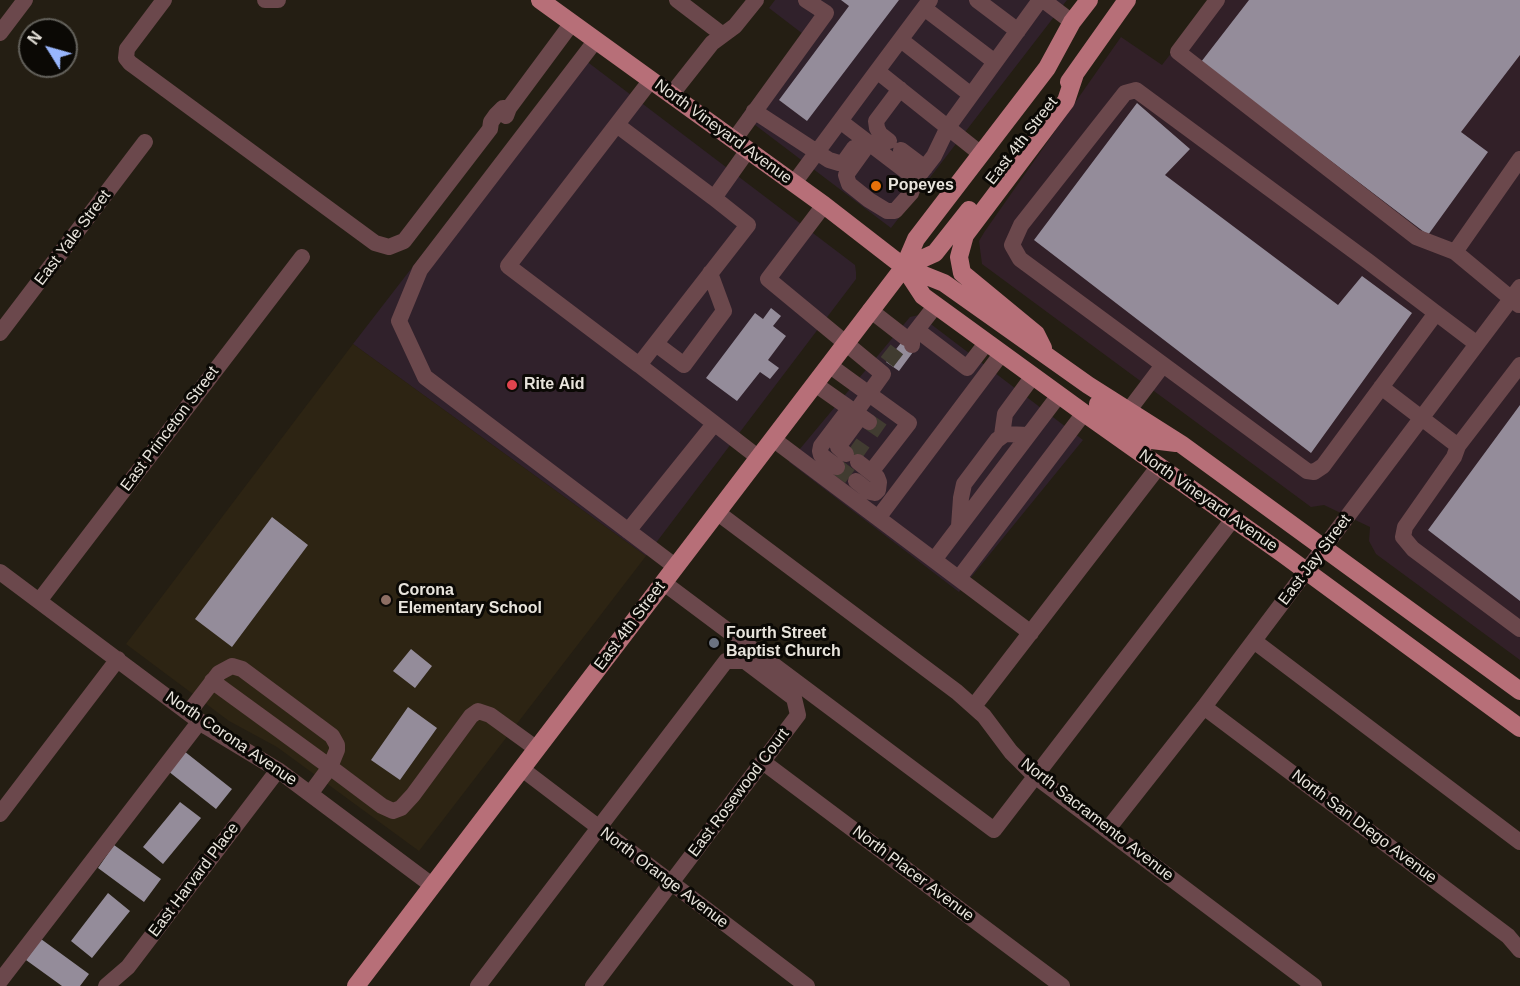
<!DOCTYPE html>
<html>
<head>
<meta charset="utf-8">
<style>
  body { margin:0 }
  #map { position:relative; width:1520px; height:986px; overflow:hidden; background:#241e13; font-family:Helvetica,sans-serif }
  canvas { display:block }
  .north { position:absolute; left:18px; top:18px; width:60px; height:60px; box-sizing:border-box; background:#0b0905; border:2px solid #63615b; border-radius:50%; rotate:307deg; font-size:16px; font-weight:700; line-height:24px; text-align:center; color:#e8e4dc }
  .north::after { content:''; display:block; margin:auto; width:21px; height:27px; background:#98b6fd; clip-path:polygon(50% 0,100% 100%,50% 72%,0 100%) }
</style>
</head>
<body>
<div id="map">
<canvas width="1520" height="986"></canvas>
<div class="north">N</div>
</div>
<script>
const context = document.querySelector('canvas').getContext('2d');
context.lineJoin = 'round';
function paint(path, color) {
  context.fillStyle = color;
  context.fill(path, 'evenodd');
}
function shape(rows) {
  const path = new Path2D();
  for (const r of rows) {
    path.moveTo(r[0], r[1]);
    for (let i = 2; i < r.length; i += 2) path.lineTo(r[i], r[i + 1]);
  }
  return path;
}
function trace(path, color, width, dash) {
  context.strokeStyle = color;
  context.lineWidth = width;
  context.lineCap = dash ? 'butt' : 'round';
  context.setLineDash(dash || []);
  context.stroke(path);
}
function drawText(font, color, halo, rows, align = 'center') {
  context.font = font + ' Helvetica,sans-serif';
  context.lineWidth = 6;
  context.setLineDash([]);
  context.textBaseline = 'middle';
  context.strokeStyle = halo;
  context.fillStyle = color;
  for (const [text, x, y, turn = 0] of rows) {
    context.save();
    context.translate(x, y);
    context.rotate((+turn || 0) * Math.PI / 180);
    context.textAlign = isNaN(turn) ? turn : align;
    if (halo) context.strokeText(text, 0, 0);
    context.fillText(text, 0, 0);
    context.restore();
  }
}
const commercial = shape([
  [775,0,1067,0,891,228,742,115,803,34,769,8],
  [577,54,855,265,856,272,856,279,646,556,353,344],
  [919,315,1083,440,959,592,789,462,910,317]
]);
const industrial = shape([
  [1212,0,1520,0,1520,660,1376,554,1369,541,1370,527,1324,505,1311,507,982,264,979,241,985,231,1121,37,1162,65]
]);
const built = shape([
  [353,344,646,556,419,851,277,747,229,721,126,644]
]);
const building = shape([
  [841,0,899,0,807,121,779,100,849,6],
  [1249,0,1520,0,1520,55,1461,132,1488,152,1428,235,1201,62],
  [1137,103,1190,149,1165,175,1338,305,1362,276,1412,313,1311,453,1034,240],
  [771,308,781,316,773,326,786,336,768,360,779,368,770,379,760,372,737,401,706,378,755,313,763,319],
  [904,339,916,348,899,371,886,362],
  [1520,405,1520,601,1428,530],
  [272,517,308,545,232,647,195,619],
  [411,649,432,666,415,688,393,671],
  [408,707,437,728,400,780,371,760],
  [184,751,232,789,216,809,168,771],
  [180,802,201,818,163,864,143,847],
  [114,845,161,879,144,902,98,868],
  [108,893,130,911,92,958,71,941],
  [41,939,89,974,80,986,62,986,26,960]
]);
const minorTunnel = shape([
  [887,362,905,339],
  [869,422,882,431],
  [852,445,865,454],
  [837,467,856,481]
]);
const minor = shape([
  [164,0,127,49,126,58,130,63,375,243,389,247,404,241,490,129,491,122,496,115,503,108,509,108],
  [265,0,278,0],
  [677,0,723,35],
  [930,0,877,71,981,154],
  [977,0,1018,31],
  [1043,0,1072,22],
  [1217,0,1178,52,1416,237,1455,252,1519,305],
  [924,8,995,62],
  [0,33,25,0],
  [596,40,420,270,399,321,425,377,676,567],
  [901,40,971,95],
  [651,80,508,266,639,365,748,225,714,198,748,150],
  [671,95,712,43,735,26,756,0],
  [754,111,829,160,839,163,844,162,854,148],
  [506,116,509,108,572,23],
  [840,121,877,71],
  [617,125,714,198],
  [734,140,826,13,806,0],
  [889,141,880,134,877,128,876,121,900,89],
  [869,143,846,175,849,184,869,200,887,211,895,211,911,193,916,179],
  [901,150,925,168],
  [794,183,840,121,916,179,934,156,948,127,1040,0],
  [824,205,768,279,883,374,855,413],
  [1455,252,1520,159],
  [870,310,906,338,912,336,912,345],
  [1436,313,1323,466,1314,472,1307,471,1020,259,1012,245,1021,225,1125,93,1136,90,1369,262,1436,313,1477,344],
  [917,330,967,368,987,342],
  [0,333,145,142],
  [912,336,936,305],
  [656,344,684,365,724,311,710,273],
  [639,365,759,458],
  [829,365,909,423,871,472],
  [815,384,869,422],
  [1381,387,1458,446,1454,457,1405,527,1403,537,1413,549,1520,629],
  [1129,410,1163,365],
  [1002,435,1005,414,1033,376],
  [773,439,1031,633],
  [1458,446,1520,365],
  [846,454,838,447,861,416],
  [837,467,821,455,820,451,821,446,849,409],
  [856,481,870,492,875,493,878,490,879,482,877,477,858,462],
  [718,513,957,692,984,716,1011,752,1035,776,1314,986],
  [878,518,1002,353],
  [959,526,961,498,964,484,997,440,1005,434,1028,435],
  [628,531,714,424],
  [934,560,1059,395],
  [0,572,207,727,278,770,433,886],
  [959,578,1084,413],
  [664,583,994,830,1233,519],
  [39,601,302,257],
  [1254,641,1520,842],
  [212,681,330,767,310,794],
  [974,706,1159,466],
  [1204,707,1508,936,1520,950],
  [189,712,219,673,232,666,242,669,332,736,337,745,337,750,330,767,382,806,393,811,401,808,413,795,471,716,478,711,490,715,537,749],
  [763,762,1062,986],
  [522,769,807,986],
  [0,814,118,659],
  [1107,830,1204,707,1520,287],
  [0,981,200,721],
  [106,986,128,967,278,770],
  [478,986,726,661,745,661,794,698,798,715,593,986]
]);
const major = shape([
  [540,0,824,205,904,267,944,283,1088,385,1181,444,1520,691],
  [1069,82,1127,0],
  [904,267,923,296,1084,413,1283,554,1520,728],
  [904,267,935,253,969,210],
  [1043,348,1036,334,962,273,959,257,965,235,1066,101,1075,74],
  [1098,404,1152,440,1176,443],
  [356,986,904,267,916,239,1047,68,1072,22,1089,0]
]);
const markers = [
  [876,186,6,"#e8710a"],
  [512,385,6,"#e0444e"],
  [386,600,6,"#8d6e63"],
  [714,643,6,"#6b7280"]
];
const streetNames = [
  ["North Vineyard Avenue",723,132,36],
  ["East 4th Street",1022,141,-52],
  ["East Yale Street",73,238,-53],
  ["East Princeton Street",170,429,-53],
  ["North Vineyard Avenue",1208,501,35],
  ["East Jay Street",1315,560,-53],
  ["East 4th Street",630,626,-53],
  ["North Corona Avenue",231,739,34],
  ["East Rosewood Court",739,793,-53],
  ["North Sacramento Avenue",1097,820,38],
  ["North San Diego Avenue",1364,827,37],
  ["North Placer Avenue",913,874,37],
  ["North Orange Avenue",664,878,37],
  ["East Harvard Place",194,880,-53]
];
const poiNames = [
  ["Popeyes",888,186],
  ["Rite Aid",524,385],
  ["Corona",398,591],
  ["Elementary School",398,609],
  ["Fourth Street",726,634],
  ["Baptist Church",726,652]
];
paint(commercial, '#30212b');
paint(industrial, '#322028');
paint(built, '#2d2413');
paint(building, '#948c9a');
trace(minorTunnel, '#413c31', 16, [16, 8]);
trace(minor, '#6b484c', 16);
trace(major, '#b76f78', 18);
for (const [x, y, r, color] of markers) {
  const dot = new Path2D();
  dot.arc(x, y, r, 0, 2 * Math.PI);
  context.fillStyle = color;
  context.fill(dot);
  trace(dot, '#0b0905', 2);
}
drawText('16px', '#e8e4dc', '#0b0905', streetNames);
drawText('bold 16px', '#e8e4dc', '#0b0905', poiNames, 'left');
</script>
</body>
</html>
